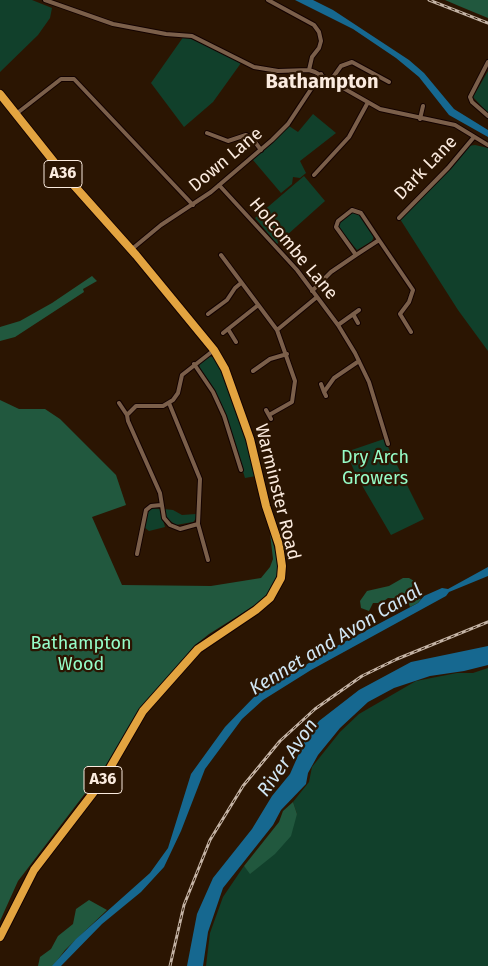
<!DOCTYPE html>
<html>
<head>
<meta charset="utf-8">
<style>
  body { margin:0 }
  canvas { display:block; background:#2b1502 }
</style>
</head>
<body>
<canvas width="488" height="966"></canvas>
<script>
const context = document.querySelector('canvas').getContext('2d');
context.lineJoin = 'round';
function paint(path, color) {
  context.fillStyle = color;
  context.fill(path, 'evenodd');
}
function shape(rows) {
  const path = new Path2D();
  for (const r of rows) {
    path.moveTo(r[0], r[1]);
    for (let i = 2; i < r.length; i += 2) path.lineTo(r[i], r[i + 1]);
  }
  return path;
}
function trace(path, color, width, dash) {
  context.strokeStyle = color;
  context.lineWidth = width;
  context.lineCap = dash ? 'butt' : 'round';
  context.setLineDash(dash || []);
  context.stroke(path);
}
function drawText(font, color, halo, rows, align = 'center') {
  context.font = font + ' "Fira Sans",sans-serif';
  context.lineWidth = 4.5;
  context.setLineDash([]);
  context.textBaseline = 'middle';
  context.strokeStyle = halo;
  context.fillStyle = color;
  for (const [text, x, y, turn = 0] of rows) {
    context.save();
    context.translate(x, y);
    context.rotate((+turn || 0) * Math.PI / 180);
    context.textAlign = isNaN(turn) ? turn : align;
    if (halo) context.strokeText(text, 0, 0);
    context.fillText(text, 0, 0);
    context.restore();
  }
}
const green = shape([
  [0,0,32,0,52,8,50,18,38,35,0,72],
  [184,36,213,48,241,63,213,102,184,127,151,83],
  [488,71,488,113,473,97],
  [313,114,336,133,300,161,306,173,300,178,293,177,292,184,281,193,253,160,289,126,298,132],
  [475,145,488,148,488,351,458,310,400,219,468,146],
  [304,176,325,201,277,244,255,218],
  [353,212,360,215,374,236,372,241,357,250,338,227,339,222],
  [209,356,216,358,222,370,250,446,256,476,245,478,225,414,214,391,199,368,200,363],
  [384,439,424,519,391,535,356,475,346,452],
  [152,508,160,509,165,527,149,531,144,527,147,513],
  [164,509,173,510,182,515,196,514,196,519,193,522,176,525,166,518],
  [488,668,488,966,206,966,210,933,223,897,244,866,251,873,297,814,293,802,309,782,312,767,340,732,359,714,416,681,457,673,473,673]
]);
const forest = shape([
  [445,0,488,0,488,18,459,6],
  [92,276,97,281,83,289,84,292,15,337,0,341,0,327,20,321,52,303],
  [0,400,19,409,45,409,60,419,116,475,126,505,92,517,122,585,211,586,261,578,270,567,273,559,270,533,279,564,277,579,268,593,260,602,209,634,194,646,137,715,103,770,18,881,0,921],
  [403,578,409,578,414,581,410,592,414,598,421,599,418,603,410,607,407,599,388,598,381,603,373,603,369,611,361,608,360,601,367,591,389,586],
  [293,802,297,814,291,836,275,854,250,874,244,866,279,822,283,811],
  [89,900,107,910,65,950,53,966,38,966,40,957,51,949,58,936,73,924,76,909]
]);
const water = shape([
  [295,0,313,0,333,10,409,60,424,73,454,109,488,130,488,137,449,115,419,77,396,58,353,29],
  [488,567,488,576,449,592,446,596,311,670,263,700,242,719,205,769,181,831,164,867,141,892,102,924,61,966,52,966,76,939,150,873,168,848,191,774,225,727,255,696,335,647,418,603,424,596,442,588,448,589],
  [488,646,488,665,464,671,430,676,394,688,368,702,340,728,318,755,308,773,306,784,281,810,273,825,223,888,208,932,203,966,187,966,197,914,213,878,252,829,272,796,290,774,304,742,319,721,359,690,411,662]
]);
const street = shape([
  [45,0,113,24,166,34,192,36,254,67,278,71,309,70,315,72,380,109,455,125,488,145],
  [268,0,314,25,319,32,321,41,319,48,312,57,309,70],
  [488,62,470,97,472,102,488,116],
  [331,80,341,66,352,62,389,82],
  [16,114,61,79,74,79,193,205],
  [420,119,423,106],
  [207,133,228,141,246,135,252,138,261,150],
  [314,175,349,137,367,104],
  [219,185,297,270,338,325,355,353,369,382,388,444],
  [352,210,361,213,379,240,356,255,336,227,338,221,352,210],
  [399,218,448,168,474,137],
  [379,240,413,290,409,302,400,314,411,332],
  [132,249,161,225,211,192,272,140,288,124,321,74],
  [221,255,277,330,317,297],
  [312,291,331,272,356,255],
  [208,314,227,300,235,288,241,283],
  [353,314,358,323],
  [338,325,359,310],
  [228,329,236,342],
  [223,333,257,306],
  [194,364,213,392,224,416,241,470],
  [253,371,270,359,287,354],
  [321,384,324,392],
  [326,396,324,392,334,378,359,361],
  [119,403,127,415],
  [169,403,200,479,198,524,180,529,170,525,164,518,160,493,128,421,127,415,136,406,163,406,173,400,178,393,182,375,214,350],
  [266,410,271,419],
  [269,415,292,402,295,381,277,330],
  [198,524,208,560],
  [137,554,146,510,151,506,161,505]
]);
const highway = shape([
  [0,94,62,172,136,255,214,350,225,369,250,439,266,506,279,545,282,566,281,578,270,598,256,610,198,649,143,711,103,780,34,870,0,937]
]);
const rail = shape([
  [429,0,488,23],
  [170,966,184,905,210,840,243,786,280,741,315,709,362,676,397,659,488,622]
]);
const shields = [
  [63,174,38],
  [103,780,38]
];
const shieldNames = [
  ["A36",63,174],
  ["A36",103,780]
];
const streetNames = [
  ["Down Lane",226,160,-40],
  ["Dark Lane",426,168,-46],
  ["Holcombe Lane",293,249,50],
  ["Warminster Road",277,492,76]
];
const parkNames = [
  ["Dry Arch",375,458],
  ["Growers",375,479],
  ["Bathampton",81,644],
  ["Wood",81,665]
];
const waterNames = [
  ["Kennet and Avon Canal",336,640,-31],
  ["River Avon",288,758,-55]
];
const quarterNames = [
  ["Bathampton",322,82]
];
paint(green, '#11402b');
paint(forest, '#21583e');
paint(water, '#166890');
trace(street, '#130200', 6);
trace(highway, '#130200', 10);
trace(street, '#7b5f4a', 4);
trace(highway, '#e3a440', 8);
trace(rail, '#c4b3a5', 3);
trace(rail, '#2b1502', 1, [4]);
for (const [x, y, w] of shields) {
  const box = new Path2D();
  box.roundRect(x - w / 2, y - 13.5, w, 27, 4);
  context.fillStyle = '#2b1502';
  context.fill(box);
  trace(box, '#fbebdf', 1);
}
drawText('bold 16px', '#fbebdf', null, shieldNames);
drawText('18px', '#fbebdf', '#2b1502', streetNames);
drawText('18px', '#96fdc8', '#2b1502', parkNames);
drawText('italic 19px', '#d0e6f4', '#2b1502', waterNames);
drawText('bold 20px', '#fbebdf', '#2b1502', quarterNames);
</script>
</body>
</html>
